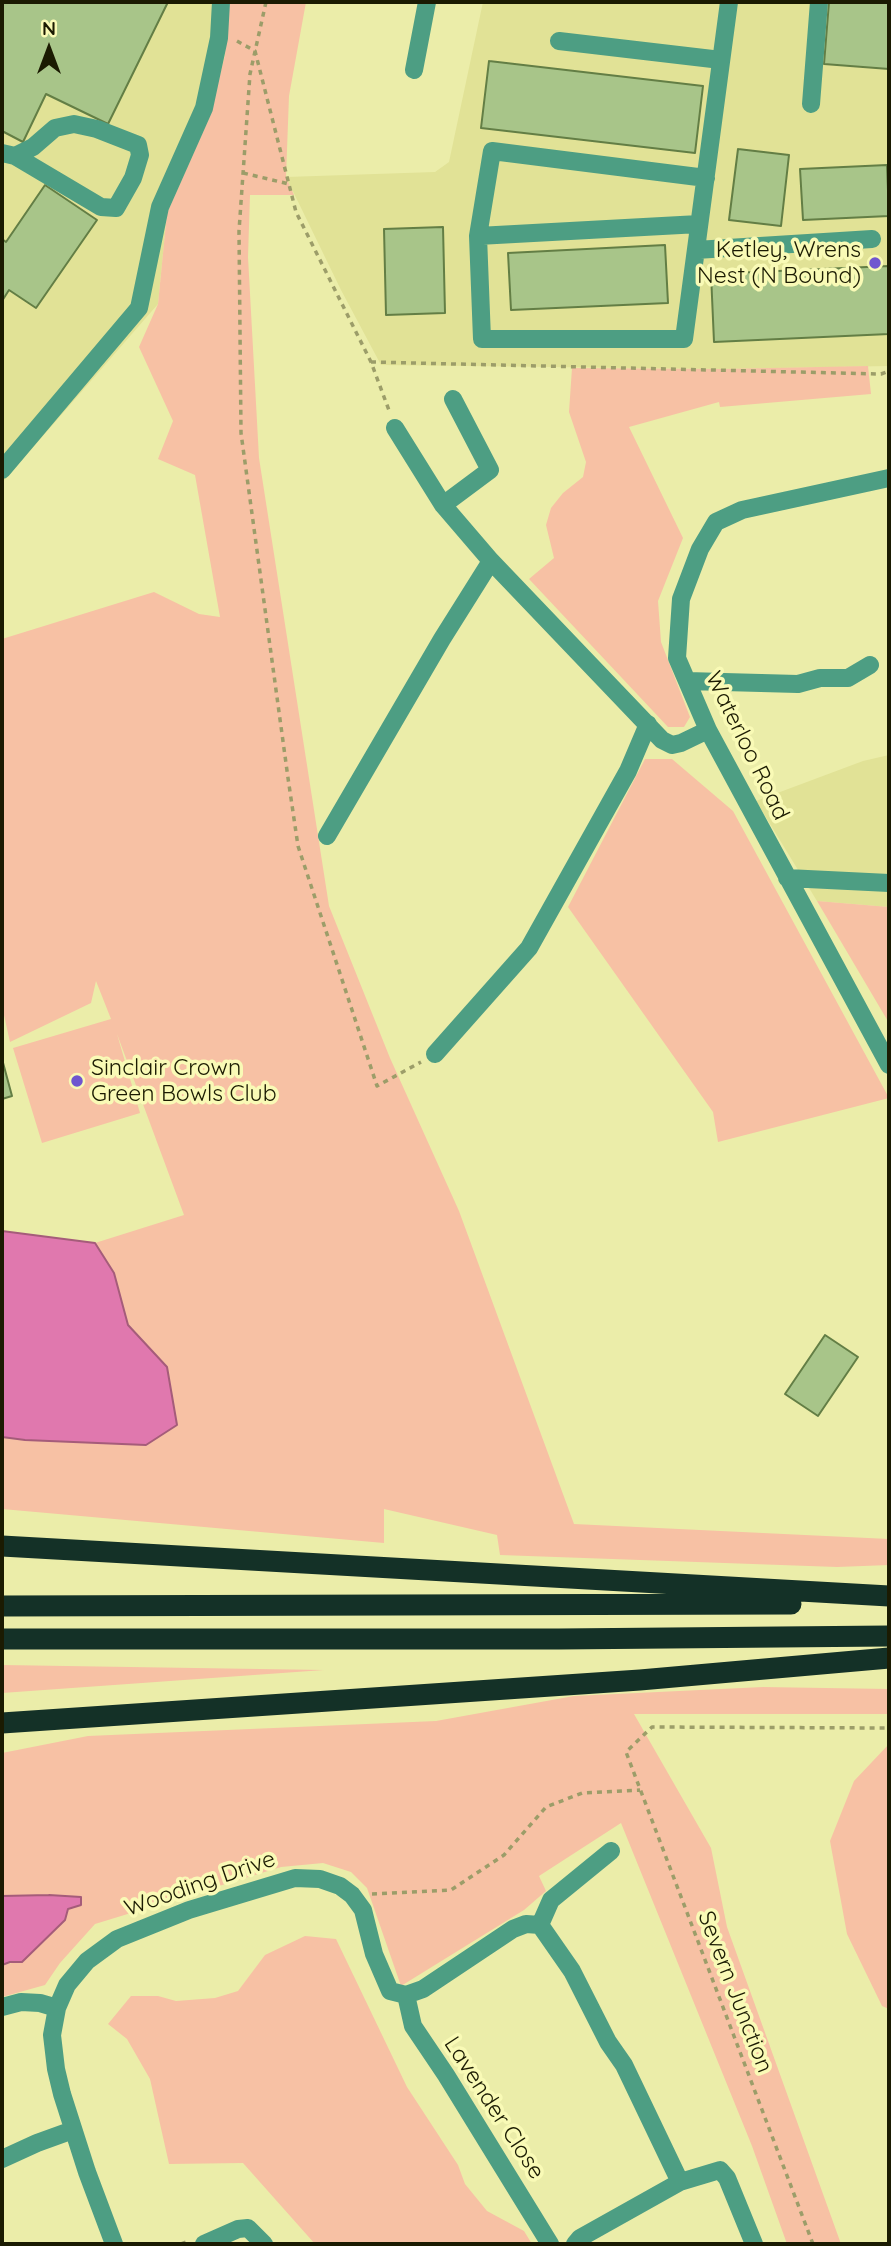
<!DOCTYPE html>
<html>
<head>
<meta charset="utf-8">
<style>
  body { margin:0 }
  #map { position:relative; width:891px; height:2246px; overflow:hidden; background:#ebeda9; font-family:Quicksand,sans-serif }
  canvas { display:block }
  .frame { position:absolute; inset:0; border:4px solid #1b1b02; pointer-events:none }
  .north { position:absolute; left:14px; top:14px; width:70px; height:70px; -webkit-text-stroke:5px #f9fab6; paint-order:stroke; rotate:0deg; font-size:19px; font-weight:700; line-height:28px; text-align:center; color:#1b1b02 }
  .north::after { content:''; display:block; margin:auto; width:24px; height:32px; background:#1b1b02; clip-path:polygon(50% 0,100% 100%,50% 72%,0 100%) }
</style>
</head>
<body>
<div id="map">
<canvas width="891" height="2246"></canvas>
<div class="frame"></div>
<div class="north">N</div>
</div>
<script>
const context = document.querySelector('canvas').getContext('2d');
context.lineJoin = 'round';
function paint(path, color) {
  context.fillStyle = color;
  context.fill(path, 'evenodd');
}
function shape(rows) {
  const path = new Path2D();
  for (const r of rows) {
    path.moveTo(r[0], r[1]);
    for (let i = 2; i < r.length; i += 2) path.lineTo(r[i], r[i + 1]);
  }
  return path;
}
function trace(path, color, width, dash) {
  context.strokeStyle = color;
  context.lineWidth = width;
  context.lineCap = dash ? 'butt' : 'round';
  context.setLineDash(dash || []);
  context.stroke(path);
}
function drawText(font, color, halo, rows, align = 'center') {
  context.font = font + ' Quicksand,sans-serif';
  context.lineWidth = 7;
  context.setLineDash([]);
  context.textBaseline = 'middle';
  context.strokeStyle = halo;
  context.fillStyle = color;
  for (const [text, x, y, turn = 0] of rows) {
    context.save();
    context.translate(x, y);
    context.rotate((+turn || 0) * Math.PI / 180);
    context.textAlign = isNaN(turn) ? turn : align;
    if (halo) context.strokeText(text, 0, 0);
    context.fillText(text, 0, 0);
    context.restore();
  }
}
const built = shape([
  [2,2,227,2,225,55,209,118,167,213,158,304,2,483],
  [483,2,889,2,889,366,722,369,381,365,341,290,286,177,435,172,449,162],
  [889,755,889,907,817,901,756,801,863,761]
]);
const green = shape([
  [227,2,306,2,289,96,286,177,294,195,250,195,248,257,259,458,329,906,390,1058,459,1211,574,1524,889,1539,889,1565,837,1567,500,1555,497,1535,384,1509,384,1543,2,1509,2,1437,25,1440,167,1367,128,1325,114,1273,95,1243,184,1215,117,1034,140,1113,42,1143,13,1048,111,1019,96,981,91,1003,10,1042,2,1006,2,639,154,592,199,614,220,617,195,475,158,459,173,421,139,347,158,304,167,213,209,118,225,55],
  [868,366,871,394,720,407,719,402,629,427,683,538,658,601,661,642,690,717,684,727,668,727,529,579,554,558,546,525,551,508,563,493,583,477,586,462,569,412,572,368,722,369],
  [645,759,672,759,733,811,889,1098,718,1142,713,1112,568,907],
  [817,901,889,907,889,1023],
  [2,1665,324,1670,2,1693],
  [763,1687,889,1689,889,1714,634,1714,711,1848,727,1927,841,2244,787,2244,752,2146,621,1823,539,1876,546,1891,524,1910,401,1986,367,1888,351,1872,323,1863,281,1867,95,1924,60,1963,45,1985,2,1997,2,1965,22,1961,67,1909,81,1898,49,1895,2,1896,2,1753,88,1736,436,1721,574,1696],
  [889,1744,889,2009,882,2006,847,1934,830,1841,854,1781],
  [305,1936,336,1939,407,2087,458,2165,465,2184,487,2211,524,2231,532,2244,315,2244,243,2163,169,2164,150,2079,127,2039,108,2024,131,1996,158,1996,176,2001,215,1998,238,1991,265,1955]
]);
const water = shape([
  [2,1231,95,1243,114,1273,128,1325,167,1367,177,1425,146,1445,25,1440,2,1437,2,1231],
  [49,1895,81,1897,81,1905,68,1909,65,1920,22,1962,10,1962,2,1965,2,1896,49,1895]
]);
const building = shape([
  [2,2,168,2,108,124,46,94,23,142,2,131,2,2],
  [829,2,889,2,889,69,824,64,829,2],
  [489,61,703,86,695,153,481,128,489,61],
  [738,149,789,155,781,226,729,220,738,149],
  [887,165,889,216,803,220,800,169,887,165],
  [45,185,97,220,36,308,9,290,2,301,2,239,6,242,45,185],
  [443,227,445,313,386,315,384,229,443,227],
  [665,245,668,303,511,310,508,253,665,245],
  [889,266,889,334,714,342,711,274,889,266],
  [2,1059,12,1096,2,1099,2,1059],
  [825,1335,858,1357,818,1416,785,1394,825,1335]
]);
const path = shape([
  [266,2,250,74,239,231,241,433,288,778,298,846,377,1086,421,1062],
  [237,41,255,51,296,212,371,362,390,413],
  [243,173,289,184],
  [371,362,881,374,889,371],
  [372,1894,451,1890,504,1855,546,1807,582,1793,640,1790],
  [181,2244,189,2241],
  [813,2244,626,1752,652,1727,889,1728]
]);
const minor = shape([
  [559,41,721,60],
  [414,70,427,2],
  [811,104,819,2],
  [2,153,15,156,101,207,116,208,133,178,140,155,138,145,97,129,74,124,55,128,33,147,15,156],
  [699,224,478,236,482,339,684,339,729,2],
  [478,236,492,151,706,178],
  [696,250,872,239],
  [395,428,443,505,491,561,662,740,672,745,681,743,708,730],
  [2,470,139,308,160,207,204,108,219,38,221,2],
  [889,478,742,510,716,522,700,549,681,599,677,658,708,730,889,1065],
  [443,505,490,470,453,399],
  [687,681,798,684,820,678,848,678,870,665],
  [327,836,442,639,491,561],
  [787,878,889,883],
  [435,1054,529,948,628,771,648,724],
  [540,1925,551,1900,611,1851],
  [406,1995,423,1989,513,1929,526,1924,540,1925,572,1971,608,2042,624,2065,680,2182],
  [406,1995,413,2026,446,2075,550,2244],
  [2,2007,21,2002,40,2003,57,2008],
  [2,2159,37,2143,73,2130],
  [114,2244,87,2172,62,2094,56,2069,52,2035,57,2008,67,1985,87,1961,117,1939,189,1910,295,1878,320,1879,340,1886,352,1895,363,1910,374,1954,390,1991,406,1995],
  [204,2244,238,2229,248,2228,264,2244],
  [575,2244,580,2238,680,2182,720,2170,727,2178,754,2244]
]);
const highway = shape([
  [2,1546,889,1596],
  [2,1606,791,1604],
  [2,1639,559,1639,889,1636],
  [2,1723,640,1680,889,1658]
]);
const markers = [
  [875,263,7,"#7056cf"],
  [77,1081,7,"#7056cf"]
];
const poiNames = [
  ["Ketley, Wrens",861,250],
  ["Nest (N Bound)",861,276],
  ["Sinclair Crown",91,1068,"left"],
  ["Green Bowls Club",91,1094,"left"]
];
const streetNames = [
  ["Waterloo Road",747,746,64],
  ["Wooding Drive",200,1884,-19],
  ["Severn Junction",735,1992,69],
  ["Lavender Close",494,2108,57]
];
paint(built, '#e1e296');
paint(green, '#f7c1a4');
paint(water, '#e078ae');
trace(water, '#a55c7a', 2);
paint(building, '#a8c589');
trace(building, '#637e45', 2);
trace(path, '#9c9d69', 3.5, [5, 5]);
trace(minor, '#4d9e83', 18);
trace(highway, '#143127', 21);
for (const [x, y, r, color] of markers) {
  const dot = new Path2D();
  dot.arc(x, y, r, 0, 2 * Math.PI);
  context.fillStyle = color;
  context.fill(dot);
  trace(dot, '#f9fab6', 2.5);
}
drawText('23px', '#1b1b02', '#f9fab6', poiNames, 'right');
drawText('23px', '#1b1b02', '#f9fab6', streetNames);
</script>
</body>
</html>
